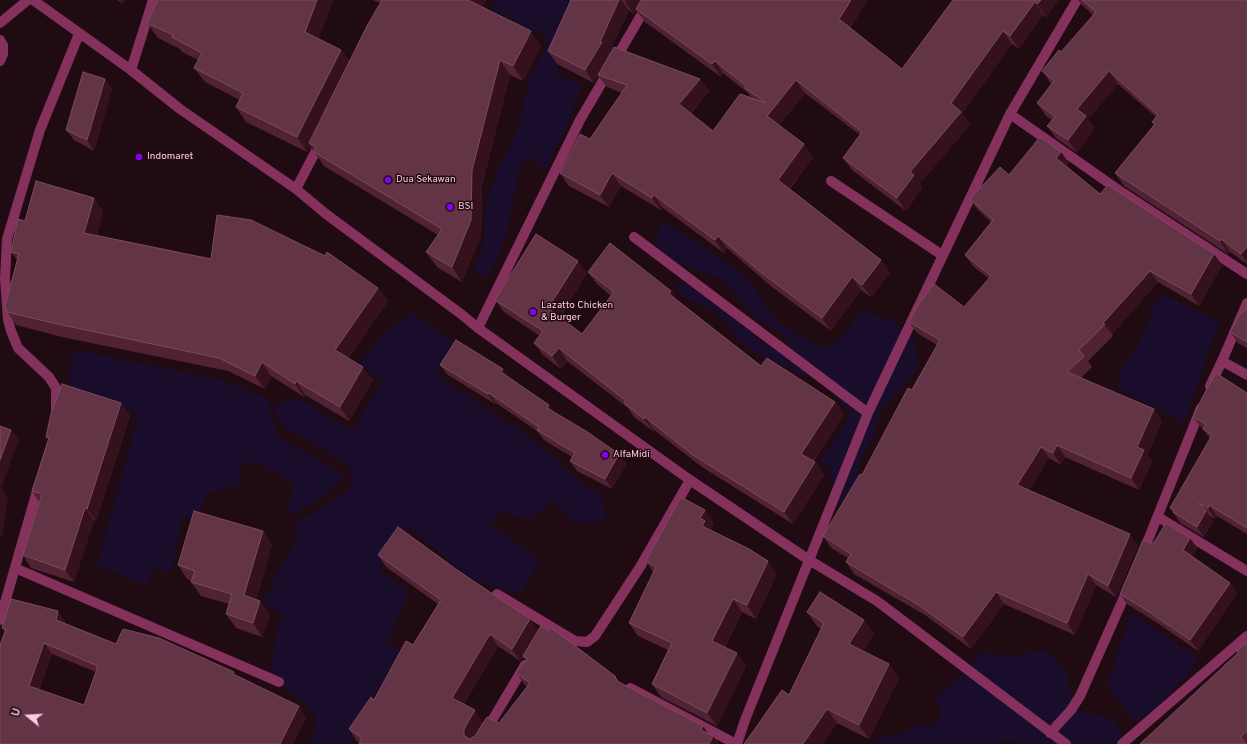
<!DOCTYPE html>
<html>
<head>
<meta charset="utf-8">
<style>
  body { margin:0 }
  #map { position:relative; width:1247px; height:744px; overflow:hidden; background:#210b13; font-family:Overpass,sans-serif }
  canvas { display:block }
  .north { position:absolute; left:8px; top:696px; width:40px; height:40px; -webkit-text-stroke:3px #210b13; paint-order:stroke; rotate:288deg; font-size:11px; font-weight:700; line-height:16px; text-align:center; color:#ffcae2 }
  .north::after { content:''; display:block; margin:auto; width:14px; height:18px; background:#ffcae2; clip-path:polygon(50% 0,100% 100%,50% 72%,0 100%) }
</style>
</head>
<body>
<div id="map">
<canvas width="1247" height="744"></canvas>
<div class="north">U</div>
</div>
<script>
const context = document.querySelector('canvas').getContext('2d');
context.lineJoin = 'round';
function paint(path, color) {
  context.fillStyle = color;
  context.fill(path, 'evenodd');
}
function shape(rows) {
  const path = new Path2D();
  for (const r of rows) {
    path.moveTo(r[0], r[1]);
    for (let i = 2; i < r.length; i += 2) path.lineTo(r[i], r[i + 1]);
  }
  return path;
}
function trace(path, color, width, dash) {
  context.strokeStyle = color;
  context.lineWidth = width;
  context.lineCap = dash ? 'butt' : 'round';
  context.setLineDash(dash || []);
  context.stroke(path);
}
function drawText(font, color, halo, rows, align = 'center') {
  context.font = font + ' Overpass,sans-serif';
  context.lineWidth = 3;
  context.setLineDash([]);
  context.textBaseline = 'middle';
  context.strokeStyle = halo;
  context.fillStyle = color;
  for (const [text, x, y, turn = 0] of rows) {
    context.save();
    context.translate(x, y);
    context.rotate((+turn || 0) * Math.PI / 180);
    context.textAlign = isNaN(turn) ? turn : align;
    if (halo) context.strokeText(text, 0, 0);
    context.fillText(text, 0, 0);
    context.restore();
  }
}
const green = shape([
  [495,0,580,0,561,62,556,74,582,85,566,128,546,169,530,156,520,166,506,237,489,276,473,272,482,248,487,200,497,172,516,135,530,77,544,53,548,38,491,9],
  [662,221,706,248,748,279,779,324,823,348,840,340,861,310,891,320,913,338,920,366,883,407,871,441,862,456,856,479,873,497,845,509,831,494,832,470,821,460,845,425,849,411,835,397,835,383,810,360,807,378,745,346,715,310,686,298,672,282,705,289,752,332,764,345,794,358,787,337,755,318,723,280,659,256,655,243],
  [1164,295,1220,322,1184,421,1116,388,1124,364,1138,346,1155,303],
  [412,312,455,344,438,367,440,378,523,433,545,450,584,486,601,496,606,515,605,521,590,523,572,521,554,499,544,508,527,519,502,511,489,525,512,539,538,560,532,576,521,593,504,590,471,579,409,527,399,537,378,569,408,592,387,643,406,654,380,698,367,699,352,744,310,744,318,715,289,692,271,667,274,645,283,614,262,603,294,542,298,520,323,507,350,489,352,469,326,451,281,425,272,407,291,398,309,404,331,419,354,430,382,382,359,363,385,334],
  [73,349,225,381,267,399,278,437,344,476,325,496,290,515,289,502,294,485,262,463,242,463,239,485,209,492,198,517,182,518,171,573,154,568,145,585,97,565,139,413,69,388],
  [1131,613,1199,660,1183,680,1152,713,1136,721,1125,709,1108,688,1118,651],
  [1046,650,1066,671,1074,708,1081,712,1113,719,1126,744,1023,744,1005,740,998,744,870,744,885,737,903,733,920,725,935,727,942,707,936,698,972,664,980,652,998,654,1005,657]
]);
const minor = shape([
  [33,0,131,70,180,109,296,189,326,214,461,314,478,328,690,480,809,560,877,601,1066,744],
  [0,23,28,0],
  [0,40,3,45,3,54,0,61],
  [131,70,153,0],
  [1010,114,1123,193,1247,274],
  [831,181,942,255],
  [296,189,321,141],
  [634,237,868,413],
  [478,328,580,120,650,0],
  [1222,361,1247,303],
  [1210,386,1222,361,1247,375],
  [56,410,56,388,49,377,18,348,11,331,8,320,5,279,7,239,40,130,79,34],
  [1158,517,1247,571],
  [1142,555,1201,408],
  [15,568,279,682],
  [497,594,575,641,587,642,595,636,640,567,690,480],
  [0,620,39,484],
  [630,688,736,744],
  [1050,733,1071,710,1080,696,1129,586],
  [478,744,525,665],
  [737,744,745,720,868,413,1010,114,1077,0],
  [1122,744,1247,636]
]);
const wall = shape([
  [117,0,126,0,123,4],
  [158,0,333,0,318,39,341,50,350,62,381,3,372,0,486,0,482,7,541,46,523,81,510,75,482,185,481,235,462,282,437,267,426,252,438,235,324,166,310,146,307,152,246,122,236,107,240,100,205,82,194,68,198,60,182,52,180,49,158,38,147,23],
  [571,0,868,0,850,28,902,69,953,0,1058,0,1046,17,1043,15,1019,49,1012,44,962,113,970,125,920,183,922,188,906,211,852,170,843,158,860,135,805,93,779,125,813,157,790,189,881,260,890,273,871,297,861,290,831,331,772,287,727,248,724,253,663,208,661,210,621,186,609,207,569,186,560,173,590,139,622,93,607,87,598,76,594,83,557,64,548,51],
  [629,10,634,14,636,10,645,22,721,77,723,73,748,93,752,98,713,131,691,114,709,91,700,79,609,53],
  [1078,0,1247,0,1247,264,1230,252,1228,254,1124,186,1115,173,1154,125,1152,122,1156,117,1118,84,1088,119,1095,128,1077,153,1056,138,1047,126,1052,120,1046,116,1037,103,1051,84,1042,71,1061,52,1093,15,1082,5],
  [105,79,112,89,94,151,74,140,66,130],
  [1061,152,1069,163,1066,166,1100,194,1222,265,1199,306,1158,282,1112,334,1113,336,1088,361,1092,367,1081,378,1154,409,1162,421,1147,455,1152,461,1139,490,1065,457,1061,465,1049,458,1029,490,1138,546,1116,597,1096,585,1075,635,1004,604,971,649,925,615,854,574,846,562,848,558,831,548,823,536,862,475,937,345,917,333,909,322,964,307,989,279,973,266,965,255,991,222,978,210,970,199,1009,175],
  [94,198,103,211,97,235,211,259,378,288,388,301,348,358,373,380,349,421,305,395,304,397,271,376,265,389,228,371,62,337,16,325,7,312,17,260,11,252,25,221],
  [588,272,677,300,761,366,835,402,844,414,814,461,815,462,824,475,793,524,702,467,654,430,653,431,634,417,628,408,567,361,561,369,543,355,534,343,540,336,504,312,495,300,587,273,560,317,582,334,611,296,597,284],
  [1247,308,1247,348,1238,343,1230,332],
  [440,365,509,378,553,412,619,454,626,464,612,489,577,471,570,461,572,457,544,440,537,431,496,403,495,404,448,375],
  [1247,393,1247,534,1217,516,1215,519,1208,515,1213,522,1204,537,1180,523,1170,508,1210,439,1203,429,1201,427,1193,417],
  [121,403,130,416,96,521,94,520,74,582,31,568,23,555,39,502,32,491,48,439,46,437],
  [714,523,711,529,712,531,777,574,756,619,742,612,725,647,746,666,717,726,661,697,652,684,668,650,638,636,629,623,653,572,646,561],
  [263,531,272,545,256,599,270,615,262,637,236,628,226,614,229,604,201,596,191,582,192,581,187,579,178,565],
  [1190,538,1197,548,1192,557,1230,583,1237,593,1198,651,1156,622,1127,604,1120,594,1153,544],
  [378,555,460,572,530,619,538,631,615,676,620,683,713,736,719,744,359,744,360,743,357,741,349,729,374,700,413,645,438,604,386,567],
  [498,646,520,661,523,657,526,660,516,673,525,685,527,687,499,723,483,722,464,704],
  [58,611,65,622,65,624,116,644,237,676,306,717,293,744,0,744,5,632,2,628],
  [52,654,96,672,84,705,39,690],
  [807,612,864,620,874,634,863,651,899,678,869,739,837,723,822,744,744,744,789,695,821,629,817,626],
  [1247,642,1247,744,1140,744,1238,653]
]);
const shadedWall = shape([
  [120,0,126,0,123,4],
  [317,0,333,0,315,47,305,32],
  [467,0,486,0,478,14],
  [619,0,621,0,629,10,609,53,610,55,598,75,598,76,594,83,585,70,600,42],
  [626,0,642,0,634,14,625,2],
  [851,0,868,0,848,31,839,19],
  [1041,0,1058,0,1046,17,1037,4],
  [1035,2,1043,15,1019,49,1010,36],
  [531,31,541,46,523,81,513,66],
  [1003,31,1012,44,962,113,970,125,920,183,922,188,906,211,897,198,910,172,951,103],
  [341,50,351,65,309,143,310,146,307,152,297,137],
  [500,60,510,75,482,185,481,235,462,282,452,267,472,170],
  [715,61,723,73,721,77,712,64],
  [1109,71,1118,84,1088,119,1095,128,1077,153,1068,140,1077,109],
  [105,79,112,89,94,151,87,140],
  [700,79,709,91,688,117,679,104],
  [796,80,805,93,776,129,767,116],
  [804,144,813,157,787,192,778,180],
  [1061,152,1069,163,1064,169,1056,158],
  [612,173,621,186,609,207,600,195],
  [654,195,663,208,661,210,652,198],
  [94,198,103,211,94,246,84,233],
  [718,236,727,248,724,253,715,240],
  [1221,239,1230,252,1228,254,1220,241],
  [1247,247,1247,262,1241,254],
  [1214,254,1222,265,1199,306,1191,294],
  [881,260,890,273,871,297,862,285],
  [578,261,587,273,557,321,548,308],
  [1150,271,1158,282,1112,334,1103,323],
  [852,277,861,290,831,331,822,318],
  [378,288,388,301,344,363,335,350],
  [671,291,680,304,669,294],
  [559,348,567,361,561,369,552,356],
  [262,362,271,376,265,389,255,376],
  [363,367,373,380,349,421,340,407],
  [503,369,510,379,501,372],
  [296,381,305,395,304,397,295,384],
  [489,393,496,403,495,404,488,394],
  [835,402,844,414,810,466,801,454],
  [121,403,130,416,96,521,87,509],
  [549,405,556,415,547,408],
  [1154,409,1162,421,1147,455,1152,461,1139,490,1131,478,1137,447],
  [645,417,654,430,653,431,644,419],
  [11,430,19,440,1,488,8,498,2,538,0,535,0,460],
  [1057,445,1065,457,1061,465,1053,453],
  [1041,447,1049,458,1025,496,1017,485],
  [619,454,626,464,612,489,605,479],
  [815,462,824,475,793,524,784,512],
  [1209,505,1217,516,1215,519,1208,508],
  [85,508,94,520,74,582,65,570],
  [705,510,714,523,711,529,714,534,702,526,700,518],
  [1206,511,1213,522,1204,537,1197,527],
  [263,531,272,545,253,609,244,595],
  [1130,534,1138,546,1116,597,1108,586],
  [1190,538,1197,548,1190,561,1183,550],
  [768,561,777,574,756,619,747,605],
  [1088,574,1096,585,1075,635,1067,623],
  [1230,583,1237,593,1198,651,1190,640],
  [996,592,1004,604,971,649,963,637],
  [733,599,742,612,721,654,712,641],
  [260,601,270,615,262,637,253,623],
  [58,611,65,622,63,630,56,620],
  [530,619,538,631,520,661,512,649],
  [864,620,874,634,859,658,849,644],
  [490,634,498,646,460,710,452,698],
  [44,643,52,654,36,697,29,686],
  [737,653,746,666,717,726,707,713],
  [889,664,899,678,869,739,859,725],
  [615,676,624,687,616,679],
  [299,706,306,717,293,744,280,744],
  [827,709,837,723,822,744,803,744],
  [475,710,483,722,472,744,464,735,464,729],
  [703,726,711,738,701,730],
  [713,736,719,744,709,744]
]);
const building = shape([
  [158,0,317,0,305,32,341,50,297,137,236,107,243,93,194,68,202,53,172,37,173,35,147,23,158,0],
  [382,0,468,0,531,31,513,66,500,60,472,170,471,220,452,267,426,252,442,229,314,152,316,147,309,143,367,26,382,0],
  [571,0,619,0,600,42,602,42,585,70,548,51,571,0],
  [641,0,851,0,839,19,902,69,953,0,1041,0,1037,4,1035,2,1010,36,1003,31,951,103,961,112,910,172,914,175,897,198,843,158,862,132,796,80,767,116,804,144,778,180,881,260,862,285,852,277,822,318,763,274,718,236,715,240,654,195,652,198,612,173,600,195,560,173,580,134,590,139,627,85,598,75,614,47,700,79,679,104,713,131,740,94,766,103,745,88,746,86,715,61,712,64,636,9,641,0],
  [1082,0,1247,0,1247,247,1241,254,1221,239,1220,241,1115,173,1155,124,1152,122,1158,115,1109,71,1077,109,1086,116,1068,140,1047,126,1055,117,1037,103,1054,81,1042,71,1059,50,1061,52,1096,12,1082,0],
  [83,72,105,79,87,140,66,130,83,72],
  [1040,137,1061,152,1056,158,1100,194,1108,185,1214,254,1191,294,1150,271,1103,323,1105,324,1079,350,1084,356,1067,372,1154,409,1137,447,1144,450,1131,478,1057,445,1053,453,1041,447,1017,485,1130,534,1108,586,1088,574,1067,623,996,592,963,637,917,604,846,562,851,554,823,536,860,474,862,475,908,388,912,390,940,340,909,322,920,302,934,284,964,307,991,276,965,255,993,220,970,199,1000,167,1009,175,1040,137],
  [36,181,94,198,84,233,211,259,217,215,251,220,325,256,327,252,378,288,335,350,363,367,340,407,296,381,295,384,262,362,255,376,219,358,53,323,7,312,5,306,19,254,11,252,18,219,25,221,36,181],
  [536,234,578,261,548,308,582,334,614,292,588,272,610,243,671,291,669,294,761,366,767,358,835,402,801,454,815,462,784,512,693,455,645,417,644,419,625,404,625,400,559,348,552,356,534,343,543,331,495,300,536,234],
  [1247,308,1247,342,1230,332,1239,316,1247,308],
  [456,340,503,369,501,372,549,405,547,408,586,431,619,454,605,479,570,461,575,453,537,430,539,427,489,393,488,394,440,365,456,340],
  [1216,373,1247,393,1247,528,1209,505,1208,508,1199,503,1206,511,1197,527,1173,512,1174,510,1170,508,1212,435,1203,429,1206,424,1193,417,1202,398,1216,373],
  [62,384,121,403,87,509,85,508,65,570,23,555,42,494,32,491,49,438,46,437,51,414,62,384],
  [0,426,11,430,0,460,0,426],
  [681,497,705,510,700,518,705,521,702,526,749,549,768,561,747,605,733,599,712,641,737,653,707,713,652,684,672,643,629,623,656,567,646,561,681,497],
  [194,511,263,531,244,595,260,601,253,623,226,614,232,594,191,582,195,571,178,565,194,511],
  [1166,523,1190,538,1183,550,1230,583,1190,640,1148,611,1120,594,1143,540,1153,544,1166,523],
  [398,527,460,572,530,619,512,649,490,634,452,698,475,710,464,729,464,735,466,737,470,739,475,736,487,717,499,723,530,683,516,673,527,659,523,656,541,626,548,631,550,627,615,676,616,679,619,682,703,726,701,730,713,736,709,744,359,744,362,738,349,729,371,697,374,700,406,641,413,645,441,600,378,555,398,527],
  [820,592,864,620,849,644,889,664,859,725,827,709,803,744,744,744,757,726,782,690,789,695,824,623,807,612,820,592],
  [11,599,58,611,56,620,116,644,123,629,159,638,234,672,233,674,299,706,280,744,0,744,0,645,6,629,2,628,11,599],
  [44,643,98,666,84,705,29,686,44,643],
  [1247,642,1247,731,1240,737,1246,744,1140,744,1238,653,1237,651,1247,642]
]);
const markers = [
  [139,157,4,"#8300f5"],
  [388,180,4,"#8300f5"],
  [450,207,4,"#8300f5"],
  [533,312,4,"#8300f5"],
  [605,455,4,"#8300f5"]
];
const poiNames = [
  ["Indomaret",147,157],
  ["Dua Sekawan",396,180],
  ["BSI",458,207],
  ["Lazatto Chicken",541,306],
  ["& Burger",541,318],
  ["AlfaMidi",613,455]
];
paint(green, '#190d2b');
trace(minor, '#84325d', 10);
paint(wall, '#502233');
paint(shadedWall, '#35111e');
paint(building, '#633446');
trace(building, '#7b4b5e', 1);
for (const [x, y, r, color] of markers) {
  const dot = new Path2D();
  dot.arc(x, y, r, 0, 2 * Math.PI);
  context.fillStyle = color;
  context.fill(dot);
  trace(dot, '#210b13', 1.5);
}
drawText('10px', '#ffcae2', '#210b13', poiNames, 'left');
</script>
</body>
</html>
